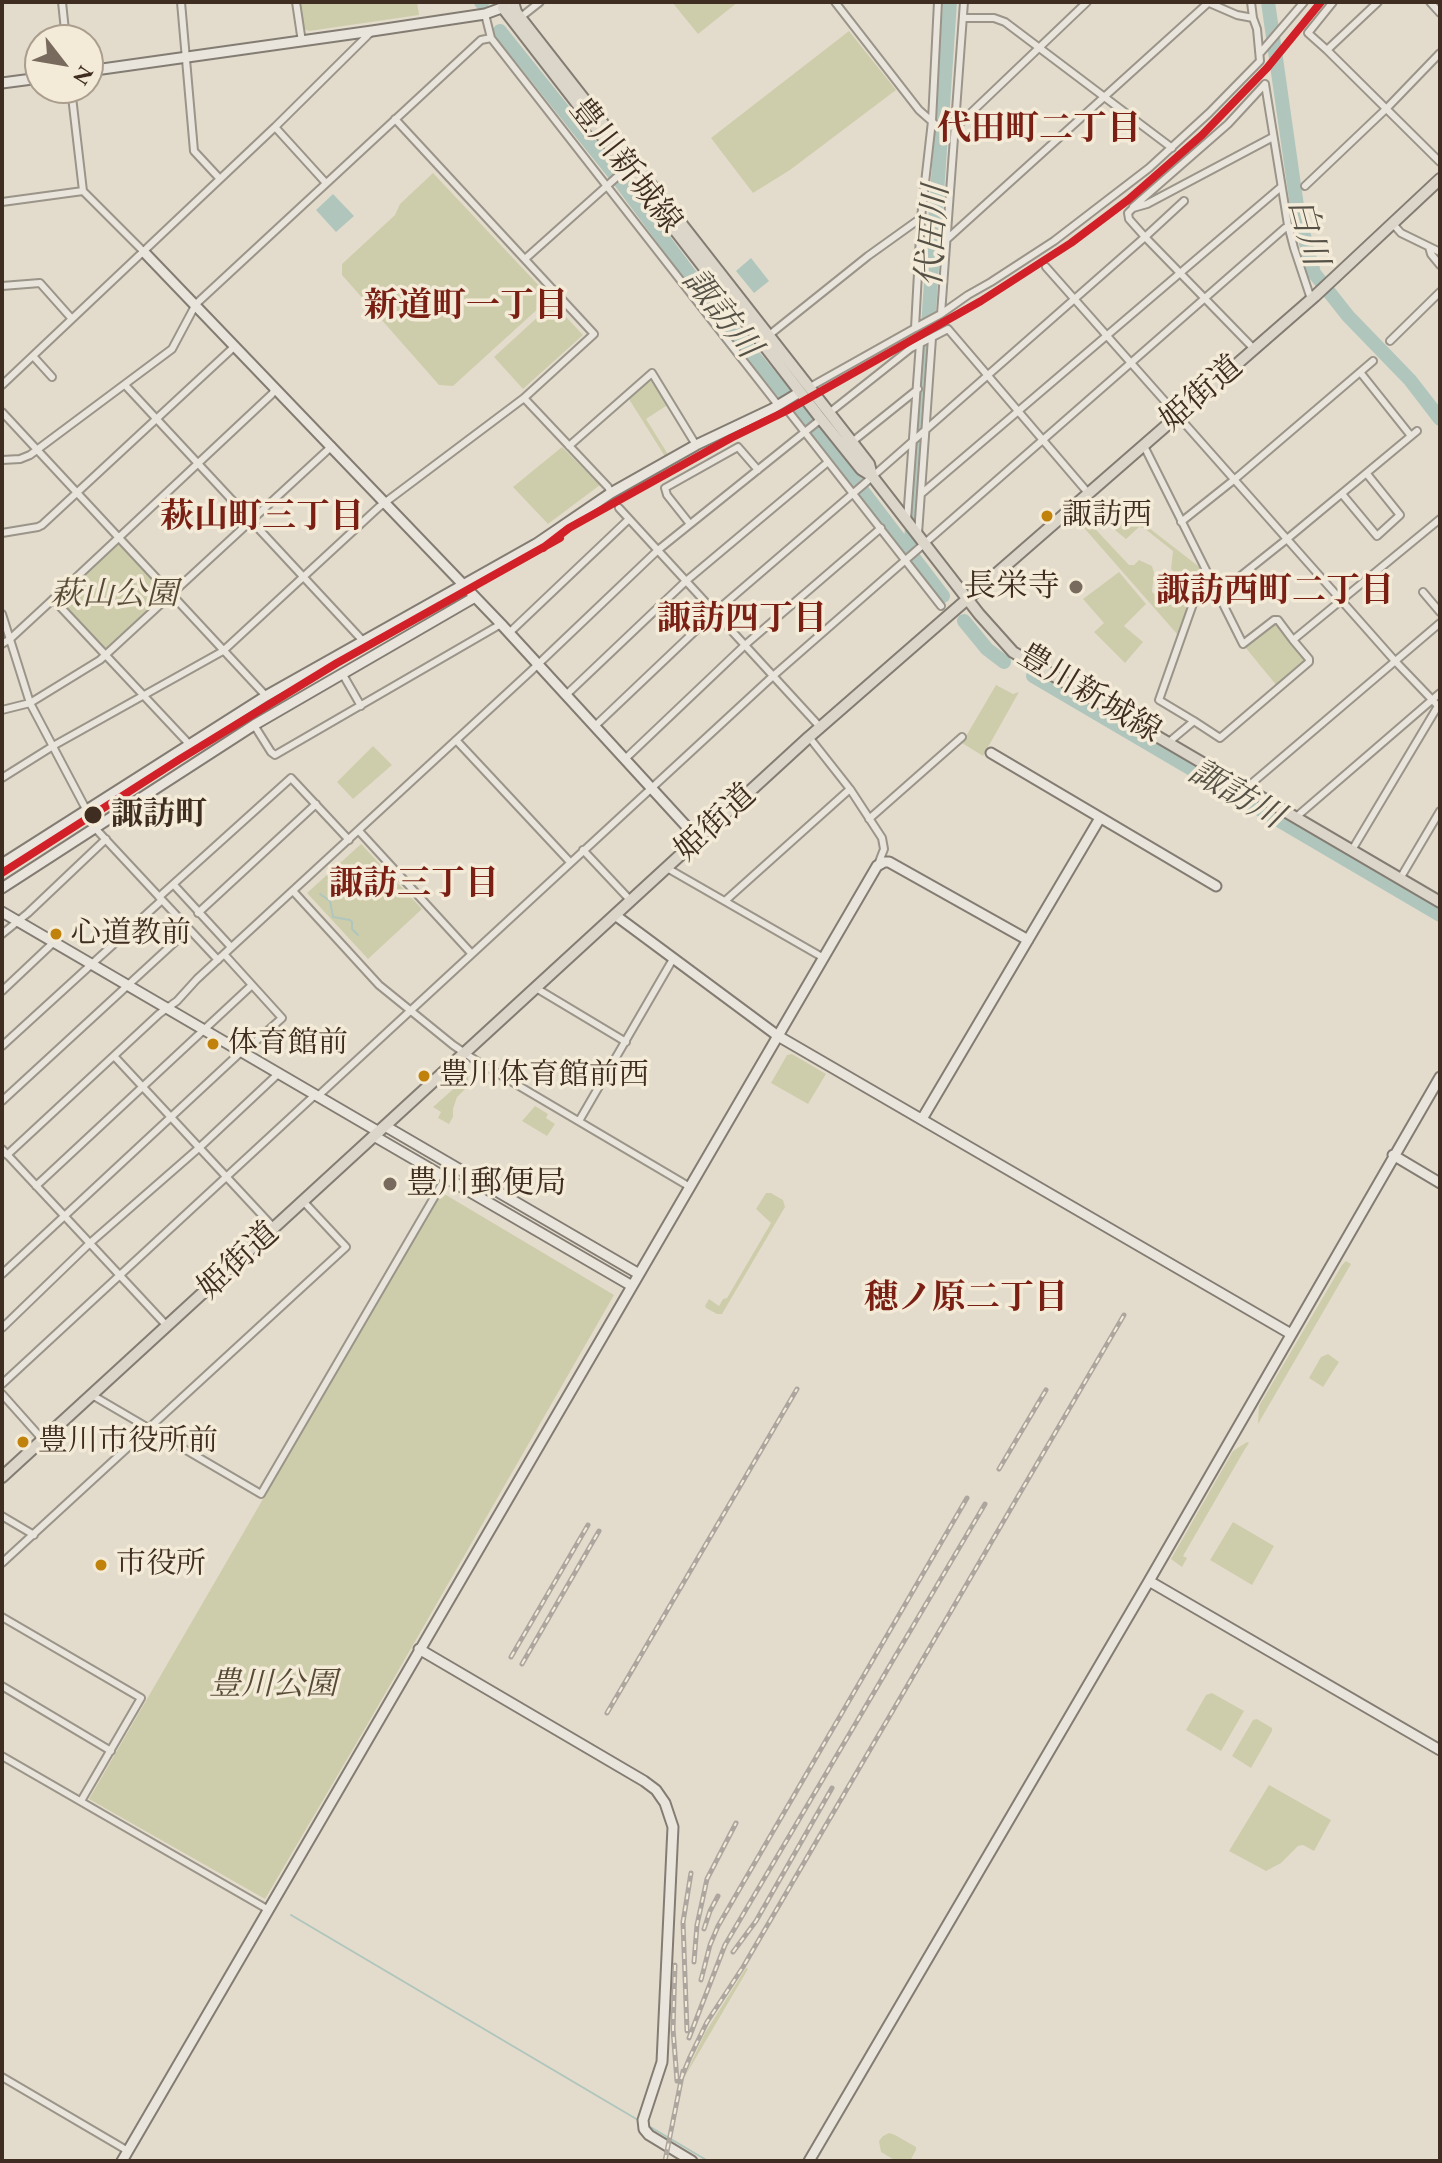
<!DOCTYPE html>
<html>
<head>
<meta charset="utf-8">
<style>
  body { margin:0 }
  #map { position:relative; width:1442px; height:2163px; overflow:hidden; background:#e3dccc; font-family:"EB Garamond",serif }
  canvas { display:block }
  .frame { position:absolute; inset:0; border:4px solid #3e2d20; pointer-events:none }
  .north { position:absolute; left:24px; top:24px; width:80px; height:80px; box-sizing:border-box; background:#f3ead7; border:2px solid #ab9e8e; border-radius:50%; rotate:121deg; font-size:22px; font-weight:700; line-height:32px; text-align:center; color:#3e2d20 }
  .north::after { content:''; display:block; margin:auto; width:28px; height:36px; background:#786a5c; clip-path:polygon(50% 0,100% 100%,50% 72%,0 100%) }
</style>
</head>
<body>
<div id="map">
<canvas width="1442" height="2163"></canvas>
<div class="frame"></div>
<div class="north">N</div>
</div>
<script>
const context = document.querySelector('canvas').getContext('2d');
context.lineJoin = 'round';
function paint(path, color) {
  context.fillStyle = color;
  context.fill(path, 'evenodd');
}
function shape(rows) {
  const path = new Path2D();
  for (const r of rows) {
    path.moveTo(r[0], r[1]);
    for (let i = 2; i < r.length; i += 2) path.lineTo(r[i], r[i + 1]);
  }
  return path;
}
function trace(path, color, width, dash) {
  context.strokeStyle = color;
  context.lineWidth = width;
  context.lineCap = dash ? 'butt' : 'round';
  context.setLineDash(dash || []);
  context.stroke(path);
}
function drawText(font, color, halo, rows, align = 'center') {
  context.font = font + ' "EB Garamond","Noto Serif JP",serif';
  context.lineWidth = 7;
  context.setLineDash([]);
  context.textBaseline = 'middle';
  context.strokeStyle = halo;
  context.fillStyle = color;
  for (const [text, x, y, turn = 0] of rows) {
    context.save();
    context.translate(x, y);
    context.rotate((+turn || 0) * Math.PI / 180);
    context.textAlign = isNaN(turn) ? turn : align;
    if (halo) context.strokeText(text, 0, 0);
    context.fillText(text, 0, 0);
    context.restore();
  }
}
const green = shape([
  [300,2,417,2,419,15,309,31,304,29],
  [672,2,738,2,698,34],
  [849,31,896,90,790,170,753,193,711,138],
  [433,173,544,291,541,306,453,386,439,385,342,275,342,264,395,215,400,204],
  [553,303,583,335,523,389,494,357],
  [654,379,669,404,646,419,669,456,666,458,627,396],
  [562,447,600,485,548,524,513,487],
  [1109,497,1202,569,1177,634,1078,521,1082,517,1085,518,1129,565,1134,565,1139,560,1152,566,1154,573,1152,592,1166,603,1173,606,1179,604,1184,598,1184,586,1182,580,1171,569,1173,551,1144,528,1139,527,1126,539,1116,531,1113,524,1116,516,1104,502],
  [116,544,120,545,165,593,164,596,108,649,104,648,59,600,60,596],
  [1119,572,1146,604,1124,626,1143,642,1125,663,1094,632,1104,623,1083,599],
  [1273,624,1278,625,1306,658,1305,663,1277,686,1245,647],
  [996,685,1013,694,1019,692,983,756,962,743],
  [373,746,392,765,353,799,337,782],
  [361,844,422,909,368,959,307,893],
  [792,1054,826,1074,808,1104,771,1083,787,1055],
  [468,1076,468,1086,457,1097,453,1109,453,1117,449,1124,438,1118,441,1112,433,1107],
  [535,1106,548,1114,546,1118,555,1124,547,1136,522,1121],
  [441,1192,614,1295,367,1725,265,1899,89,1799],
  [766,1193,771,1193,783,1200,785,1207,722,1314,717,1314,706,1308,705,1306,709,1299,719,1306,723,1299,727,1298,771,1223,756,1209],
  [1346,1261,1351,1264,1258,1424,1259,1406,1342,1265],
  [1328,1354,1339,1362,1323,1387,1309,1378,1321,1357],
  [1247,1442,1249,1443,1245,1449,1183,1556,1187,1558,1182,1567,1171,1559,1233,1451],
  [1233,1522,1274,1546,1252,1585,1210,1560],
  [1212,1693,1244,1711,1221,1751,1186,1730,1206,1695],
  [1257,1719,1272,1728,1272,1731,1251,1768,1232,1756,1253,1720],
  [1269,1785,1331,1820,1314,1851,1303,1845,1298,1846,1281,1863,1266,1871,1229,1851],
  [746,1968,748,1969,684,2078,705,2033],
  [889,2133,895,2135,916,2147,916,2150,910,2161,896,2161,881,2152,879,2141,883,2136]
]);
const water = shape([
  [333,194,354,216,336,232,316,210],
  [751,258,769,281,754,293,736,271]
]);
const stream = shape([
  [320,894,330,901,333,917,350,920,352,922,352,929,358,935],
  [291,1915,638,2120],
  [647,2125,708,2161]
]);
const river = shape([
  [481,2,482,3],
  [1268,2,1298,213,1314,273,1348,316,1410,380,1440,419],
  [500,31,623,185,723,319,839,460,943,596],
  [928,326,950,2],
  [910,553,927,338],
  [964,621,987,649,1004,662],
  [1033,676,1440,915]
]);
const street = shape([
  [62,2,66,40],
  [181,2,194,151,220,179],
  [296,2,302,42],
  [835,2,919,110,937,126,956,127],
  [938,2,932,121,921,218,915,328,941,314,968,295,991,282,1054,241,1149,168,1209,113,1260,61,1257,29,1253,18,1251,2],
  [1207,2,1237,15,1253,18],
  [1333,2,1308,33,1327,50,1440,162],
  [1430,2,1440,13],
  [485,14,491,38,778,405],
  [521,17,540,2],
  [963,18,994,18,1005,22,1172,148],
  [1327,50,1378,2],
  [1261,52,1304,2],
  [1265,84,1288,225,1294,248,1311,299],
  [71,88,83,191,144,252],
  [275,127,325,182],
  [956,127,1087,2],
  [1305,186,1387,108,1440,53],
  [2,202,83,191],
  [1133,207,1228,124,1265,84],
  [1393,224,1401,233,1440,252],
  [946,240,1208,3],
  [1429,247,1431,254,1440,265],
  [525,259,628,167],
  [1046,267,1395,661,1440,708],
  [2,286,40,283,72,319],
  [941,314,964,2],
  [768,336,868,256,921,218],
  [1390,341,1440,292],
  [1254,349,1145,237,1129,219,1128,213,1133,208,1147,204,1273,137],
  [33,356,52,377],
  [1360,372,1411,436],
  [2,385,275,127,372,31],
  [125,385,363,641],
  [810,387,915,328],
  [524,398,608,487,611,493],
  [2,412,266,696],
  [789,412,941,606],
  [829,413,911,348,948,329,1089,494],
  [852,442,918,389],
  [569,446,652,373,696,445],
  [1144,446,1243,644,1274,620,1278,620,1293,640],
  [2,460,20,459,30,455,172,349,196,304,481,40,491,38],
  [921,494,1281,187],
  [1342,494,1377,536,1400,515,1367,474],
  [619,508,820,727],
  [907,520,920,343],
  [1181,522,1235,479,1373,361],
  [690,524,667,495,665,488,738,447,758,470],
  [2,533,38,527,42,525,235,346],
  [918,534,932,338],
  [1423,592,1440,612],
  [1218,594,1287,539,1417,431],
  [53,599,190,745],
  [2,614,30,703,87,811],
  [509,633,629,519],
  [2,644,10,639,49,603,272,394,275,389],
  [342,673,361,706],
  [566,695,686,581,828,462],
  [2,710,30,703,100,660,332,446],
  [1194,721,1159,700,1205,570],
  [254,725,271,752,275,755,501,624],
  [595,726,715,612,864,484,1145,237,1184,201],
  [809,737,850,789,882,838,884,849,879,862],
  [456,740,570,862],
  [1169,742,1194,721,1220,738,1309,662,1309,659,1293,640,1440,519],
  [625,759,745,645,881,528],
  [2,778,53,746,223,651,379,507,524,398,594,334,395,119],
  [1245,789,1440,623],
  [1295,818,1440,693],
  [869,819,962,737],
  [94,827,218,960],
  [359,831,471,953],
  [583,850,631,901],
  [1352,850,1438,706],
  [667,868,822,957],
  [1401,877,1440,811],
  [174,885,231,947],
  [293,891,379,985,453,1045,475,1060,690,1187],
  [159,897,291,778,349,840],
  [725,901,850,789],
  [198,913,316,804],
  [2,934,28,913,106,839],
  [536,988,626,1042],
  [2,991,55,941],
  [2,1046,162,900],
  [114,1056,274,1228],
  [318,1096,773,676,1285,228],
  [2,1101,189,929],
  [579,1121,673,959],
  [2,1149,167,1326],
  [7,1155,159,1014,177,1001,197,979,531,671,658,550,821,419],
  [36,1186,252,985],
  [2,1274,242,1051,254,1043,282,1018,224,954],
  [2,1328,90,1243,200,1147,279,1073],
  [2,1384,316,1094],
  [2,1394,43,1440],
  [92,1395,261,1494,446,1177],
  [2,1516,34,1535],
  [2,1563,346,1247,303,1201],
  [2,1617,141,1698,81,1801],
  [2,1686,111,1751],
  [2,1756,267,1909],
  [2,2077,128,2151]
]);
const secondary = shape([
  [88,71,372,31,485,14,507,6],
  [2,83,40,78],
  [144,252,501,624,698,839],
  [991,753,1216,886],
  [2,864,266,696,536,544,611,493,696,445,772,409,800,392],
  [2,888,254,725,475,597],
  [2,912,379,1132],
  [615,915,778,1036,1291,1334],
  [922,1119,1100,818],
  [385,1126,639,1274],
  [374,1136,632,1286],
  [1393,1155,1440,1183],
  [1149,1581,1440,1750],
  [419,1649,644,1781,656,1790,665,1803,673,1827,662,2062,643,2120,644,2129,649,2135,692,2161],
  [122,2161,877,866,884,862,889,862,1028,940],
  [809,2161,1149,1581,1440,1077]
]);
const primary = shape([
  [505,2,503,8,510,17,821,419,861,469,872,476,979,614,1013,652,1440,902],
  [513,2,516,12,852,442,869,464,872,476],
  [2,1477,809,737,1315,296,1440,179]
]);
const rail = shape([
  [999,1469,1046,1390],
  [511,1657,588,1525],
  [522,1664,599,1531],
  [607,1713,797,1389],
  [704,1929,710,1911,718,1896],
  [733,1952,756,1921,832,1788],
  [694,1962,697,1925,707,1879,736,1823],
  [675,1965,673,2029,677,2081],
  [701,1980,710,1945,718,1926,967,1498],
  [687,2031,683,1922,691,1873],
  [689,2038,725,1945,985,1504],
  [681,2079,690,2057,707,2022,743,1967,1124,1315],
  [665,2161,683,2071]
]);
const rail1 = shape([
  [543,548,569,528,731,438,786,411,981,301,1071,243,1128,200,1202,135,1267,68,1321,2],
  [2,873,180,759,337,663,560,538]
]);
const markers = [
  [1047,516,7,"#c0820a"],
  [1076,587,8,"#786a5c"],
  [93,815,10,"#3e2d20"],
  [56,934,7,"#c0820a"],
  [213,1044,7,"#c0820a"],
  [424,1076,7,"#c0820a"],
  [390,1184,8,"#786a5c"],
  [23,1442,7,"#c0820a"],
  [101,1565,7,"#c0820a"]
];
const busNames = [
  ["諏訪西",1062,516],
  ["心道教前",71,934],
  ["体育館前",228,1044],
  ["豊川体育館前西",439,1076],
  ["豊川市役所前",38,1442],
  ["市役所",116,1565]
];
const streetNames = [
  ["豊川新城線",625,166,52],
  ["姫街道",1202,394,-41],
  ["豊川新城線",1089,694,31],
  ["姫街道",716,823,-43],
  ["姫街道",239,1261,-43]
];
const poiNames = [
  ["長栄寺",1060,587],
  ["豊川郵便局",406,1184,"left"]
];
const parkNames = [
  ["萩山公園",114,595],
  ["豊川公園",273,1685]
];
const stopNames = [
  ["諏訪町",111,815]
];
const neighbourhoodNames = [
  ["代田町二丁目",1039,130],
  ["新道町一丁目",466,307],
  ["萩山町三丁目",262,518],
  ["諏訪西町二丁目",1275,592],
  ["諏訪四丁目",742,620],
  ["諏訪三丁目",414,885],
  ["穂ノ原二丁目",966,1299]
];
const waterNames = [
  ["白川",1307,232,75],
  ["代田川",934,236,-86],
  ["諏訪川",721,314,52],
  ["諏訪川",1236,795,30]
];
paint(green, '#cecdab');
paint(water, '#b0c6bd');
trace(stream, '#b0c6bd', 2);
trace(river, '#b0c6bd', 14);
trace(street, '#9a9489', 10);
trace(secondary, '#837c73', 13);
trace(primary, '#837c73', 14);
trace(street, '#e9e5dd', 6);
trace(secondary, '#e9e5dd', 9);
trace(primary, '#dcd5c9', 10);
trace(rail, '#aca69f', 5);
trace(rail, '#f3ead7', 2, [6]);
trace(rail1, '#d12027', 8);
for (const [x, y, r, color] of markers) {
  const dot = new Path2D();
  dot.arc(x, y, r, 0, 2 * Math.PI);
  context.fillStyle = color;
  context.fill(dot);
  trace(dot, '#f3ead7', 3);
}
drawText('30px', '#3e2d20', '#f3ead7', busNames, 'left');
drawText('32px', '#3e2d20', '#f3ead7', streetNames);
drawText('32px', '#3e2d20', '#f3ead7', poiNames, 'right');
drawText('italic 32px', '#574b36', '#f3ead7', parkNames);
drawText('bold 32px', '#3e2d20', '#f3ead7', stopNames, 'left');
drawText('bold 34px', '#7a1f14', '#f3ead7', neighbourhoodNames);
drawText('italic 34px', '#555146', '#f3ead7', waterNames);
</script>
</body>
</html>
